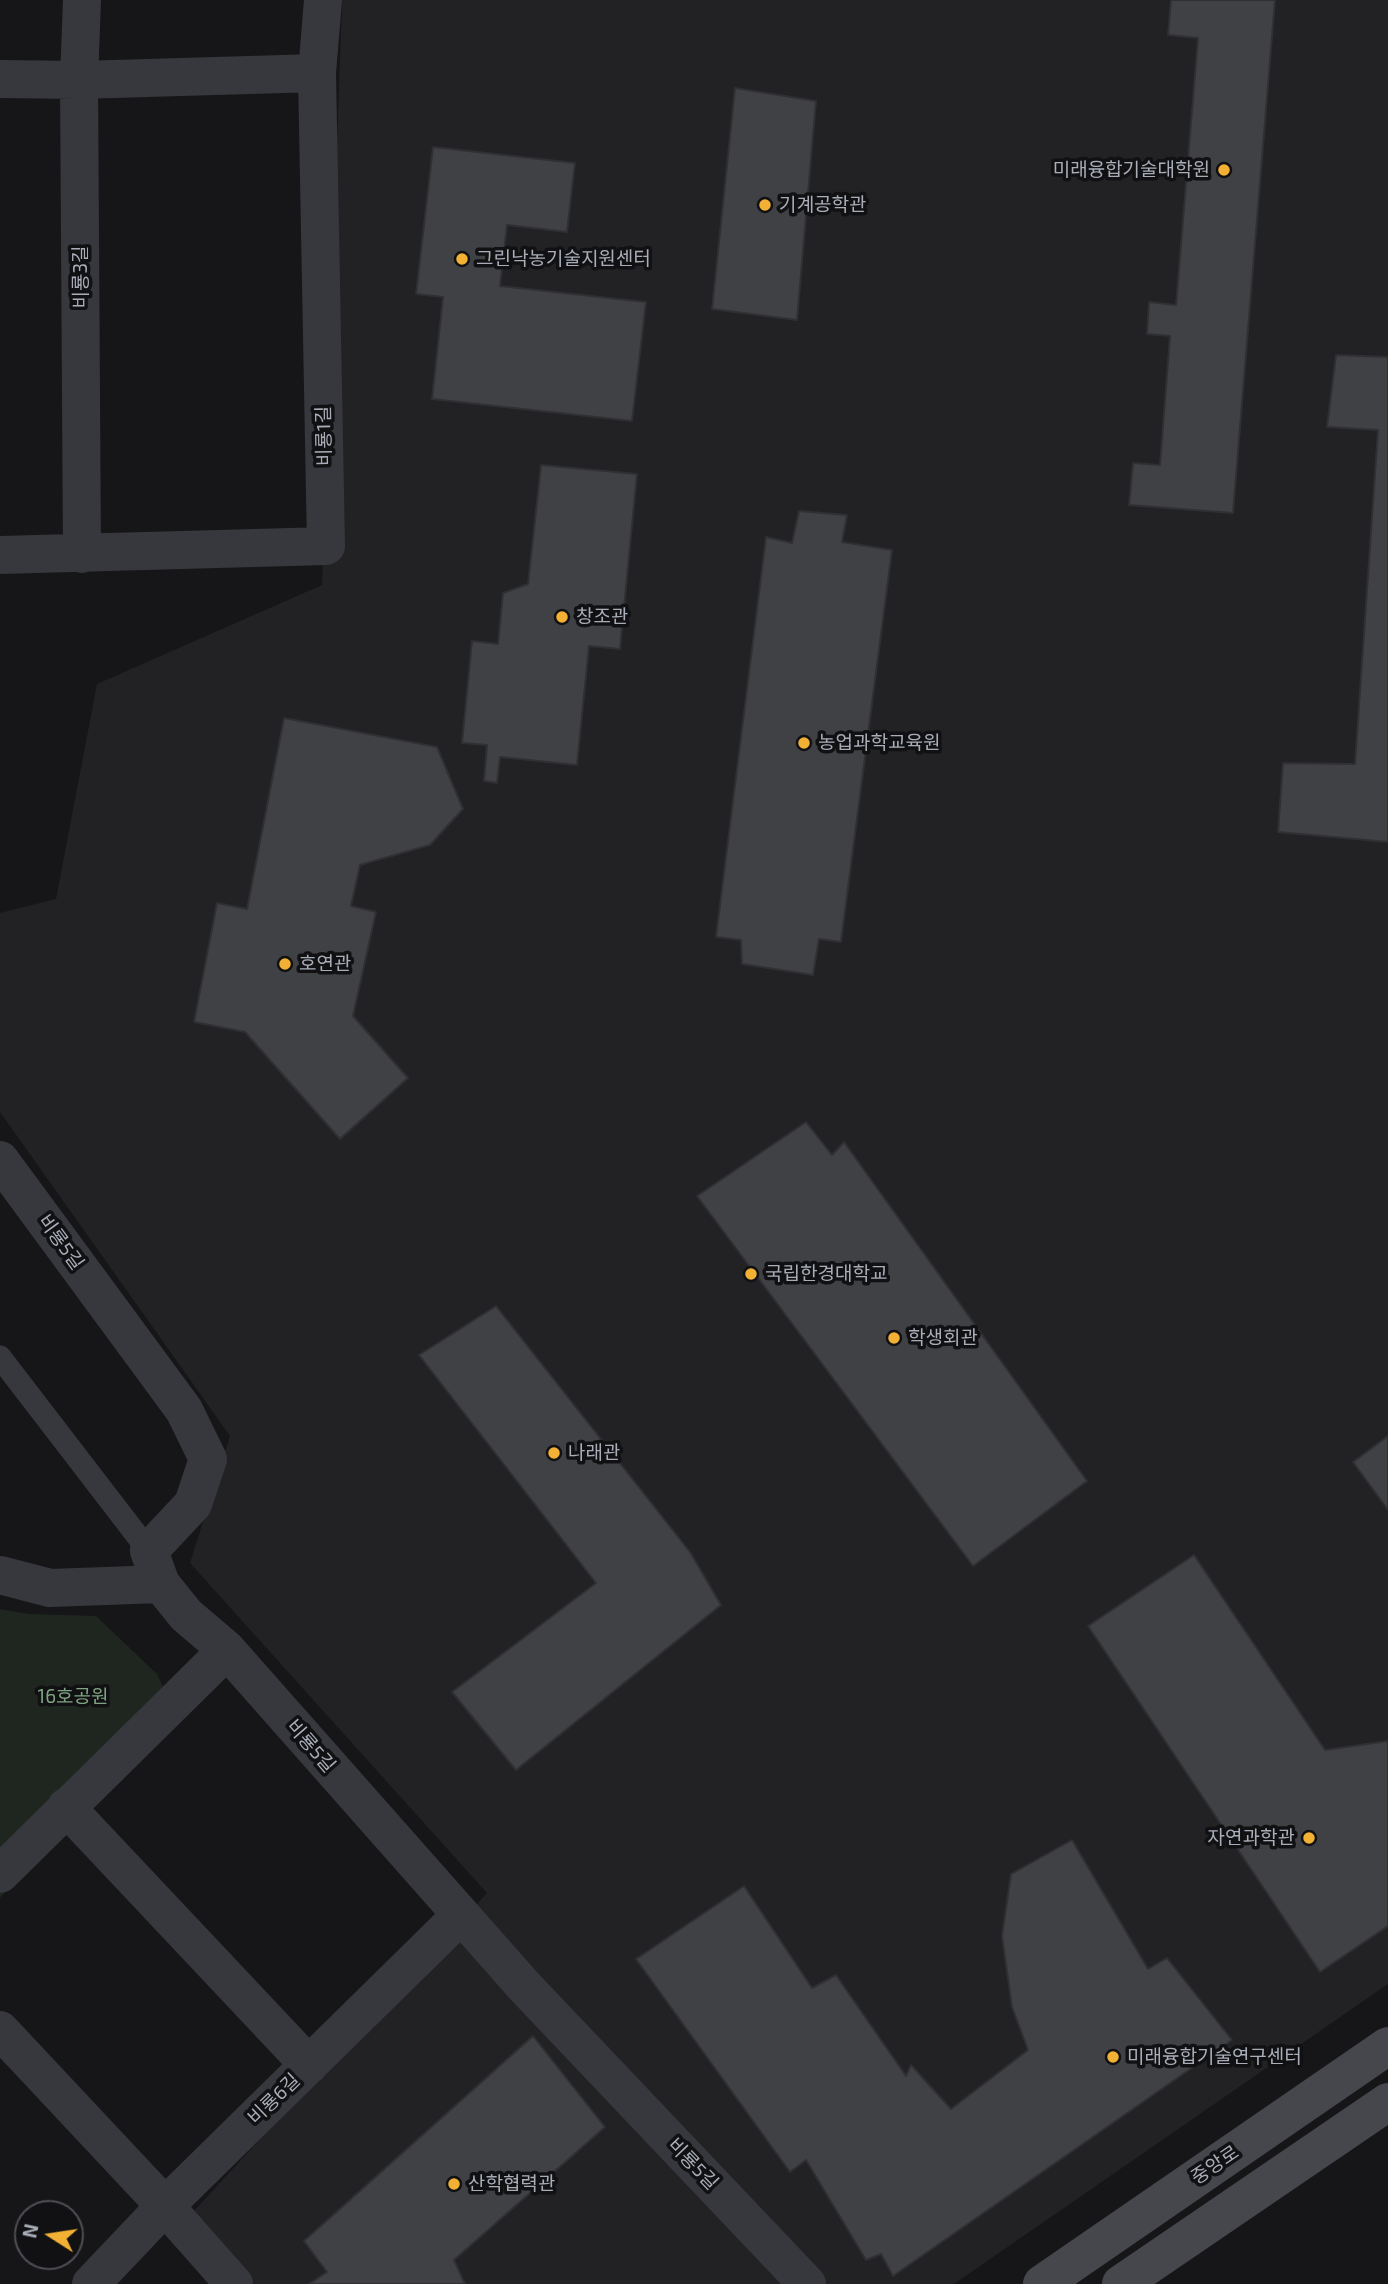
<!DOCTYPE html>
<html>
<head>
<meta charset="utf-8">
<style>
  body { margin:0 }
  #map { position:relative; width:1388px; height:2284px; overflow:hidden; background:#161618; font-family:"Exo 2",sans-serif }
  canvas { display:block }
  .north { position:absolute; left:14px; top:2200px; width:70px; height:70px; box-sizing:border-box; background:#111113; border:2px solid #4d4f55; border-radius:50%; rotate:282deg; font-size:19px; font-weight:700; line-height:28px; text-align:center; color:#a8adb8 }
  .north::after { content:''; display:block; margin:auto; width:24px; height:32px; background:#f2b134; clip-path:polygon(50% 0,100% 100%,50% 72%,0 100%) }
</style>
</head>
<body>
<div id="map">
<canvas width="1388" height="2284"></canvas>
<div class="north">N</div>
</div>
<script>
const context = document.querySelector('canvas').getContext('2d');
context.lineJoin = 'round';
function paint(path, color) {
  context.fillStyle = color;
  context.fill(path, 'evenodd');
}
function shape(rows) {
  const path = new Path2D();
  for (const r of rows) {
    path.moveTo(r[0], r[1]);
    for (let i = 2; i < r.length; i += 2) path.lineTo(r[i], r[i + 1]);
  }
  return path;
}
function trace(path, color, width, dash) {
  context.strokeStyle = color;
  context.lineWidth = width;
  context.lineCap = dash ? 'butt' : 'round';
  context.setLineDash(dash || []);
  context.stroke(path);
}
function drawText(font, color, halo, rows, align = 'center') {
  context.font = font + ' "Exo 2","Noto Sans KR",sans-serif';
  context.lineWidth = 7;
  context.setLineDash([]);
  context.textBaseline = 'middle';
  context.strokeStyle = halo;
  context.fillStyle = color;
  for (const [text, x, y, turn = 0] of rows) {
    context.save();
    context.translate(x, y);
    context.rotate((+turn || 0) * Math.PI / 180);
    context.textAlign = isNaN(turn) ? turn : align;
    if (halo) context.strokeText(text, 0, 0);
    context.fillText(text, 0, 0);
    context.restore();
  }
}
const built = shape([
  [342,0,1388,0,1388,1984,954,2284,254,2284,194,2211,487,1893,190,1563,230,1436,0,1112,0,913,56,899,97,684,322,585]
]);
const green = shape([
  [0,1609,29,1614,96,1616,157,1674,169,1699,0,1898]
]);
const building = shape([
  [1171,0,1275,0,1233,513,1129,505,1133,463,1160,465,1170,336,1147,334,1149,302,1176,305,1198,38,1168,35,1171,0],
  [735,88,816,101,797,320,712,309,735,88],
  [433,147,575,163,567,232,507,225,500,286,646,302,632,421,432,399,443,297,416,294,433,147],
  [1336,355,1388,357,1388,842,1278,832,1283,763,1355,764,1378,430,1327,427,1336,355],
  [541,465,637,474,620,649,589,646,577,765,500,757,497,783,484,781,487,745,462,743,472,641,498,644,503,593,528,584,541,465],
  [799,511,847,515,842,542,892,550,841,942,819,939,813,975,742,964,741,940,716,937,766,537,792,543,799,511],
  [284,718,437,747,463,809,430,845,360,865,351,906,376,912,353,1016,408,1078,340,1139,245,1032,194,1022,217,903,247,909,284,718],
  [806,1122,832,1155,844,1142,1087,1481,973,1566,697,1196,806,1122],
  [496,1306,690,1552,721,1605,516,1770,452,1692,596,1583,419,1355,496,1306],
  [1388,1436,1388,1510,1353,1462,1388,1436],
  [1194,1555,1325,1750,1388,1741,1388,1926,1320,1972,1088,1626,1194,1555],
  [1072,1840,1148,1969,1167,1958,1232,2040,893,2276,881,2254,866,2260,806,2160,790,2172,636,1959,744,1886,812,1988,836,1975,906,2076,911,2065,951,2109,1028,2050,1012,2007,1002,1936,1011,1874,1072,1840],
  [533,2036,605,2127,454,2260,465,2284,309,2284,327,2272,304,2241,533,2036]
]);
const lane = shape([
  [0,1357,149,1551]
]);
const street = shape([
  [82,0,79,80,82,554],
  [0,79,79,80,317,73],
  [0,555,326,546,317,73,323,0],
  [0,1160,184,1410,208,1459,193,1504,149,1551,161,1584,186,1615,227,1650,524,1986,807,2284],
  [0,1575,50,1588,161,1584],
  [66,1807,309,2065],
  [0,1874,227,1650],
  [0,2030,165,2206,234,2284],
  [91,2284,165,2206,460,1916]
]);
const secondary = shape([
  [1042,2284,1388,2046],
  [1121,2284,1388,2102]
]);
const markers = [
  [1224,170,7,"#f2b134"],
  [765,205,7,"#f2b134"],
  [462,259,7,"#f2b134"],
  [562,617,7,"#f2b134"],
  [804,743,7,"#f2b134"],
  [285,964,7,"#f2b134"],
  [751,1274,7,"#f2b134"],
  [894,1338,7,"#f2b134"],
  [554,1453,7,"#f2b134"],
  [1309,1838,7,"#f2b134"],
  [1113,2057,7,"#f2b134"],
  [454,2184,7,"#f2b134"]
];
const poiNames = [
  ["미래융합기술대학원",1210,170,"right"],
  ["기계공학관",779,205],
  ["그린낙농기술지원센터",476,259],
  ["창조관",576,617],
  ["농업과학교육원",818,743],
  ["호연관",299,964],
  ["국립한경대학교",765,1274],
  ["학생회관",908,1338],
  ["나래관",568,1453],
  ["자연과학관",1295,1838,"right"],
  ["미래융합기술연구센터",1127,2057],
  ["산학협력관",468,2184]
];
const streetNames = [
  ["비룡3길",81,277,-90],
  ["비룡1길",324,436,-91],
  ["비룡5길",61,1242,54],
  ["비룡5길",311,1746,49],
  ["비룡6길",274,2099,-44],
  ["비룡5길",693,2164,46],
  ["중앙로",1215,2165,-34]
];
const parkNames = [
  ["16호공원",73,1697]
];
paint(built, '#222225');
paint(green, '#1e261f');
paint(building, '#404145');
trace(building, '#303034', 2);
trace(lane, '#37383d', 23);
trace(street, '#37383d', 38);
trace(secondary, '#45474d', 38);
for (const [x, y, r, color] of markers) {
  const dot = new Path2D();
  dot.arc(x, y, r, 0, 2 * Math.PI);
  context.fillStyle = color;
  context.fill(dot);
  trace(dot, '#111113', 2.5);
}
drawText('19px', '#a8adb8', '#111113', poiNames, 'left');
drawText('19px', '#a8adb8', '#111113', streetNames);
drawText('19px', '#7fa381', '#111113', parkNames);
</script>
</body>
</html>
